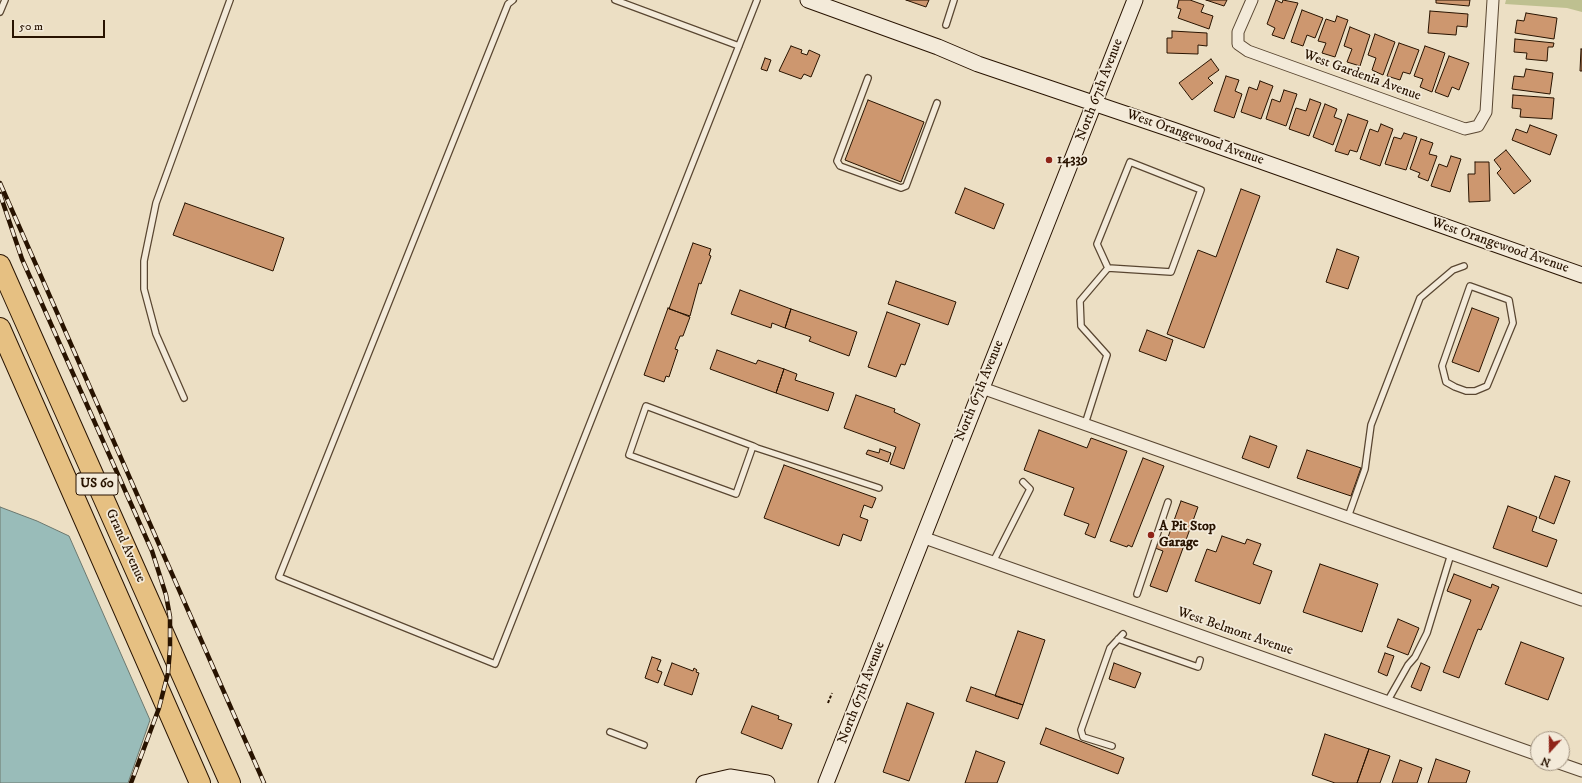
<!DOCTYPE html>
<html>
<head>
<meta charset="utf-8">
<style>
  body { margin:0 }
  #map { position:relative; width:1582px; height:783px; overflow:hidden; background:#ecdfc4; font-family:"IM FELL DW Pica",serif }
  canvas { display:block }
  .north { position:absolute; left:1530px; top:731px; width:40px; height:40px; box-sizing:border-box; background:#f3ead9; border:1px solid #a29482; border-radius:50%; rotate:201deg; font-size:11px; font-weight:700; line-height:16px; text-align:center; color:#281300 }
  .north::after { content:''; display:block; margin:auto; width:14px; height:18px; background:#8f2418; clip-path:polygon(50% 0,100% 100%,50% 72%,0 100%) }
  .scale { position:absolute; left:12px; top:20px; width:93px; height:18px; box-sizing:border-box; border:2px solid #281300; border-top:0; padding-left:5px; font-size:12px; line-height:14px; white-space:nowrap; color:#281300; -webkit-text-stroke:3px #f3ead9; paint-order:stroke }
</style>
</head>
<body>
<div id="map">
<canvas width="1582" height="783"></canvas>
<div class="north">N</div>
<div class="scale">50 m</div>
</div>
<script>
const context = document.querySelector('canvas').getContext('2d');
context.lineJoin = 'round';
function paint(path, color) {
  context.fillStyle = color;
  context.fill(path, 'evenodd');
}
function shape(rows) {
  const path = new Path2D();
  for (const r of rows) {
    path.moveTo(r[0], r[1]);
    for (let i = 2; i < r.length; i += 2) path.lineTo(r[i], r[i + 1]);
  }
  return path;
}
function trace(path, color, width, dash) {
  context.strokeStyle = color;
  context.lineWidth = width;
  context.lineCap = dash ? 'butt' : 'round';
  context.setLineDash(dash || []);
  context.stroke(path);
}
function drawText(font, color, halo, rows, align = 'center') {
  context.font = font + ' "IM FELL DW Pica",serif';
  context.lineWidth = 3.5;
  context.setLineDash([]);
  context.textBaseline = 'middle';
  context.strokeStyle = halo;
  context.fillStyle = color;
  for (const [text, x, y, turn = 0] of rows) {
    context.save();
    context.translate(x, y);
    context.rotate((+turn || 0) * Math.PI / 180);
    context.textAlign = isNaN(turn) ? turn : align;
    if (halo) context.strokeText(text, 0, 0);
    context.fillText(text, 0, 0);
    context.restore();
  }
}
const green = shape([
  [1506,0,1582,0,1582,12,1567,8,1505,4]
]);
const water = shape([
  [0,507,37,521,69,536,150,720,128,783,0,783,0,507]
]);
const building = shape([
  [906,0,929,0,926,7,906,0],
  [1179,0,1190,0,1204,5,1201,12,1213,16,1209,29,1178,18,1181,9,1177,8,1179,0],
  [1206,0,1227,0,1224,6,1206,0],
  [1276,0,1282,3,1283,0,1298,3,1284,39,1272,35,1275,28,1267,24,1276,0],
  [1436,0,1470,0,1469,6,1436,3,1436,0],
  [1302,10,1323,18,1315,38,1307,35,1303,46,1291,42,1302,10],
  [1430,11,1468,14,1467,27,1457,26,1456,35,1428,33,1430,11],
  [1526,13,1557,18,1554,39,1515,33,1517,20,1524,21,1526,13],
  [1337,16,1348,20,1335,57,1322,53,1326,43,1318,41,1326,19,1335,22,1337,16],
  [1350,27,1370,35,1360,66,1347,62,1352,49,1344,46,1350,27],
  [1172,31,1207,33,1207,46,1198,45,1198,54,1167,53,1167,38,1172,38,1172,31],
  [1375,34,1395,42,1383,75,1372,70,1376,58,1368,55,1375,34],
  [1515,39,1554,43,1553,47,1548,47,1547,61,1526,59,1527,53,1514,52,1515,39],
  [1399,43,1419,50,1410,74,1403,72,1400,80,1387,76,1399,43],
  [791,46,802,50,801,53,807,55,809,50,820,55,811,77,804,74,801,79,779,71,791,46],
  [1425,46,1445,53,1432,92,1420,87,1423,79,1414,76,1425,46],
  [1581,49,1582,49,1582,71,1580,71,1581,49],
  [1449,56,1469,63,1459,90,1452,87,1448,97,1435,92,1449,56],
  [765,58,771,60,767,71,761,69,765,58],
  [1211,59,1219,70,1208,78,1213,83,1192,100,1179,83,1211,59],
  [1526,69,1553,73,1550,94,1512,89,1514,76,1524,77,1526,69],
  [1226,76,1239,80,1235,91,1242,94,1234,118,1214,111,1226,76],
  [1260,81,1273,86,1261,119,1241,112,1249,87,1257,90,1260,81],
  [1284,90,1297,94,1286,126,1266,119,1272,99,1280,102,1284,90],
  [1513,95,1554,98,1552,119,1520,117,1521,109,1512,108,1513,95],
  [1310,99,1321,103,1309,136,1289,129,1296,108,1306,111,1310,99],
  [868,100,924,122,901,182,845,160,868,100],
  [1325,104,1337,109,1334,117,1342,120,1333,145,1313,137,1325,104],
  [1348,114,1368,121,1357,152,1350,150,1348,155,1335,151,1348,114],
  [1381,124,1393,129,1380,166,1360,159,1370,129,1378,132,1381,124],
  [1530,125,1557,135,1550,155,1512,140,1516,129,1527,133,1530,125],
  [1404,133,1417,137,1406,170,1385,164,1394,137,1401,139,1404,133],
  [1421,139,1433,143,1429,154,1437,156,1428,181,1418,177,1420,173,1410,169,1421,139],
  [1506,150,1531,181,1514,194,1497,173,1501,169,1494,160,1506,150],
  [1451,156,1461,159,1450,192,1431,186,1439,164,1447,167,1451,156],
  [1475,162,1489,162,1490,201,1469,202,1468,174,1475,174,1475,162],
  [965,188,1004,204,994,229,955,213,965,188],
  [1241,189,1260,196,1204,348,1167,334,1198,250,1216,257,1241,189],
  [185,203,284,238,273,271,173,235,185,203],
  [693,243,711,249,709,255,711,256,701,284,699,283,690,316,669,309,693,243],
  [1337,249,1359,257,1348,289,1326,282,1337,249],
  [896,281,956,302,948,325,888,304,896,281],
  [740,290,791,309,785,328,772,323,771,328,731,314,740,290],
  [668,308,690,317,683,336,680,336,675,349,678,350,669,377,666,376,664,382,644,375,668,308],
  [1472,308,1499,318,1479,372,1452,362,1472,308],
  [791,309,857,332,849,356,809,341,811,337,785,328,791,309],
  [887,312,920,324,905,365,901,364,896,377,868,367,887,312],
  [1147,330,1173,340,1166,361,1139,351,1147,330],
  [717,350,756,364,758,360,784,369,776,393,710,369,717,350],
  [784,369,797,374,795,380,834,393,828,411,776,393,784,369],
  [856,395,895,409,894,412,920,424,904,469,890,464,896,447,844,428,856,395],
  [1039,430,1087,448,1091,438,1127,451,1095,538,1085,534,1089,524,1064,515,1074,488,1024,470,1039,430],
  [1250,436,1277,446,1269,468,1242,458,1250,436],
  [880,449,891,453,888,462,866,454,868,450,879,453,880,449],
  [1307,450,1361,468,1351,496,1297,478,1307,450],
  [1143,458,1164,466,1132,547,1128,545,1127,547,1110,541,1143,458],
  [784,465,876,498,872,508,864,505,860,517,868,520,861,541,843,534,839,546,764,518,784,465],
  [1555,476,1570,481,1554,524,1539,518,1555,476],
  [1181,501,1198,507,1167,592,1150,586,1163,551,1155,548,1159,537,1167,540,1181,501],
  [1508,506,1537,517,1532,531,1557,540,1547,567,1493,548,1508,506],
  [1222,536,1245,544,1247,539,1261,544,1253,564,1272,571,1260,604,1195,581,1207,549,1216,552,1222,536],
  [1320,564,1378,584,1362,632,1303,612,1320,564],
  [1454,574,1491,588,1492,584,1499,587,1481,630,1478,629,1459,678,1443,672,1471,600,1447,591,1454,574],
  [1398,619,1419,628,1408,655,1387,647,1398,619],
  [1018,631,1045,640,1023,705,995,696,1018,631],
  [1521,642,1564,658,1548,700,1505,684,1521,642],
  [1385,653,1394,656,1387,676,1378,672,1385,653],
  [652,657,661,660,657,670,662,672,658,683,645,678,652,657],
  [672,663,693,671,694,668,697,670,696,672,699,673,692,695,664,685,672,663],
  [1114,663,1141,673,1135,688,1109,679,1114,663],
  [1421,663,1430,667,1421,691,1411,687,1421,663],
  [971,687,1023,705,1018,719,966,701,971,687],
  [907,703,934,713,909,781,883,772,907,703],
  [752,706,779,716,778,719,792,724,782,749,741,733,752,706],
  [1046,728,1124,758,1118,774,1040,744,1046,728],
  [1325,734,1369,749,1357,783,1335,783,1312,775,1325,734],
  [1369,749,1390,756,1380,783,1357,783,1369,749],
  [976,751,1005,762,997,783,965,783,976,751],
  [1436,759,1470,771,1466,783,1428,783,1436,759],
  [1400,760,1422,768,1417,783,1392,783,1400,760]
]);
const path = shape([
  [828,703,832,693]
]);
const lane = shape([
  [513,0,508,4,502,19,279,577,495,664,757,0],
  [615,0,739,46],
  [0,12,5,0],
  [946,25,954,0],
  [868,78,837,161,840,166,901,188,906,186,937,103],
  [1470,286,1509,300,1513,323,1487,386,1475,391,1466,391,1455,387,1446,382,1442,366,1470,286],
  [184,398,156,334,144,289,144,261,156,203,230,0],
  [1085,424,1107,355,1081,326,1080,301,1108,268,1097,244,1130,162,1201,190,1171,272,1108,268],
  [753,446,736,494,629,455,646,406,753,446,757,448,879,488],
  [1348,517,1365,469,1371,425,1420,298,1453,270,1464,266],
  [993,562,1030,489,1023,482],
  [1137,594,1168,502],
  [1118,639,1198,667,1200,660],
  [1387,702,1408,665,1415,657,1427,633,1451,554],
  [610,732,644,745],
  [1112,746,1083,737,1081,730,1110,648,1123,634]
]);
const street = shape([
  [1252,0,1238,32,1238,44,1248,51,1465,129,1478,126,1486,112,1493,0],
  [982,388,1582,600],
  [922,537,1538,755],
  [1559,763,1582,771]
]);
const secondary = shape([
  [808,0,938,47,978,64,1173,130,1582,275],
  [704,783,730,777,767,783],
  [826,783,1135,0]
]);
const highway = shape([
  [0,265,230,783],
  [0,328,200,783]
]);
const rail = shape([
  [0,183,264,783],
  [0,194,22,259,152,551,166,595,170,617,170,649,168,673,159,708,131,783]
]);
const markers = [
  [1049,160,4,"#8f2418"],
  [1151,535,4,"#8f2418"]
];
const shields = [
  [97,484,42]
];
const shieldNames = [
  ["US 60",97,484]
];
const streetNames = [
  ["West Gardenia Avenue",1362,76,20],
  ["North 67th Avenue",1100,90,-69],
  ["West Orangewood Avenue",1195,138,19],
  ["West Orangewood Avenue",1500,246,19],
  ["North 67th Avenue",980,391,-68],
  ["Grand Avenue",125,546,66],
  ["West Belmont Avenue",1235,632,19],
  ["North 67th Avenue",862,693,-69]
];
const poiNames = [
  ["14339",1057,160],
  ["A Pit Stop",1159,527],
  ["Garage",1159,543]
];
paint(green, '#bec090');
paint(water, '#99bcb9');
trace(water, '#6c786f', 1);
paint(building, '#cd976f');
trace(building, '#281300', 1);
trace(lane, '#594631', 8);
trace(street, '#594631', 13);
trace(secondary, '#281300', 17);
trace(highway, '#281300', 22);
trace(path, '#281300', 2, [3, 2]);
trace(lane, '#f3ead9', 5.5);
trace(street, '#f3ead9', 11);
trace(secondary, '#f3ead9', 15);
trace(highway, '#e6c082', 20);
trace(rail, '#281300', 4.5);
trace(rail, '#f3ead9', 3, [9]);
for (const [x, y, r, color] of markers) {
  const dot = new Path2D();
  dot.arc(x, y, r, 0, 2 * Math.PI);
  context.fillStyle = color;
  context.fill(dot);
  trace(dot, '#f3ead9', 1.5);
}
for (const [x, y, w] of shields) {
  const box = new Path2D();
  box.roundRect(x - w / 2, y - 11, w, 22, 3);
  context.fillStyle = '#f3ead9';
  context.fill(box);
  trace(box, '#281300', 1);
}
drawText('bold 13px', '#281300', null, shieldNames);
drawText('14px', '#281300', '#f3ead9', streetNames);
drawText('bold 14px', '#281300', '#f3ead9', poiNames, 'left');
</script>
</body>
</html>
